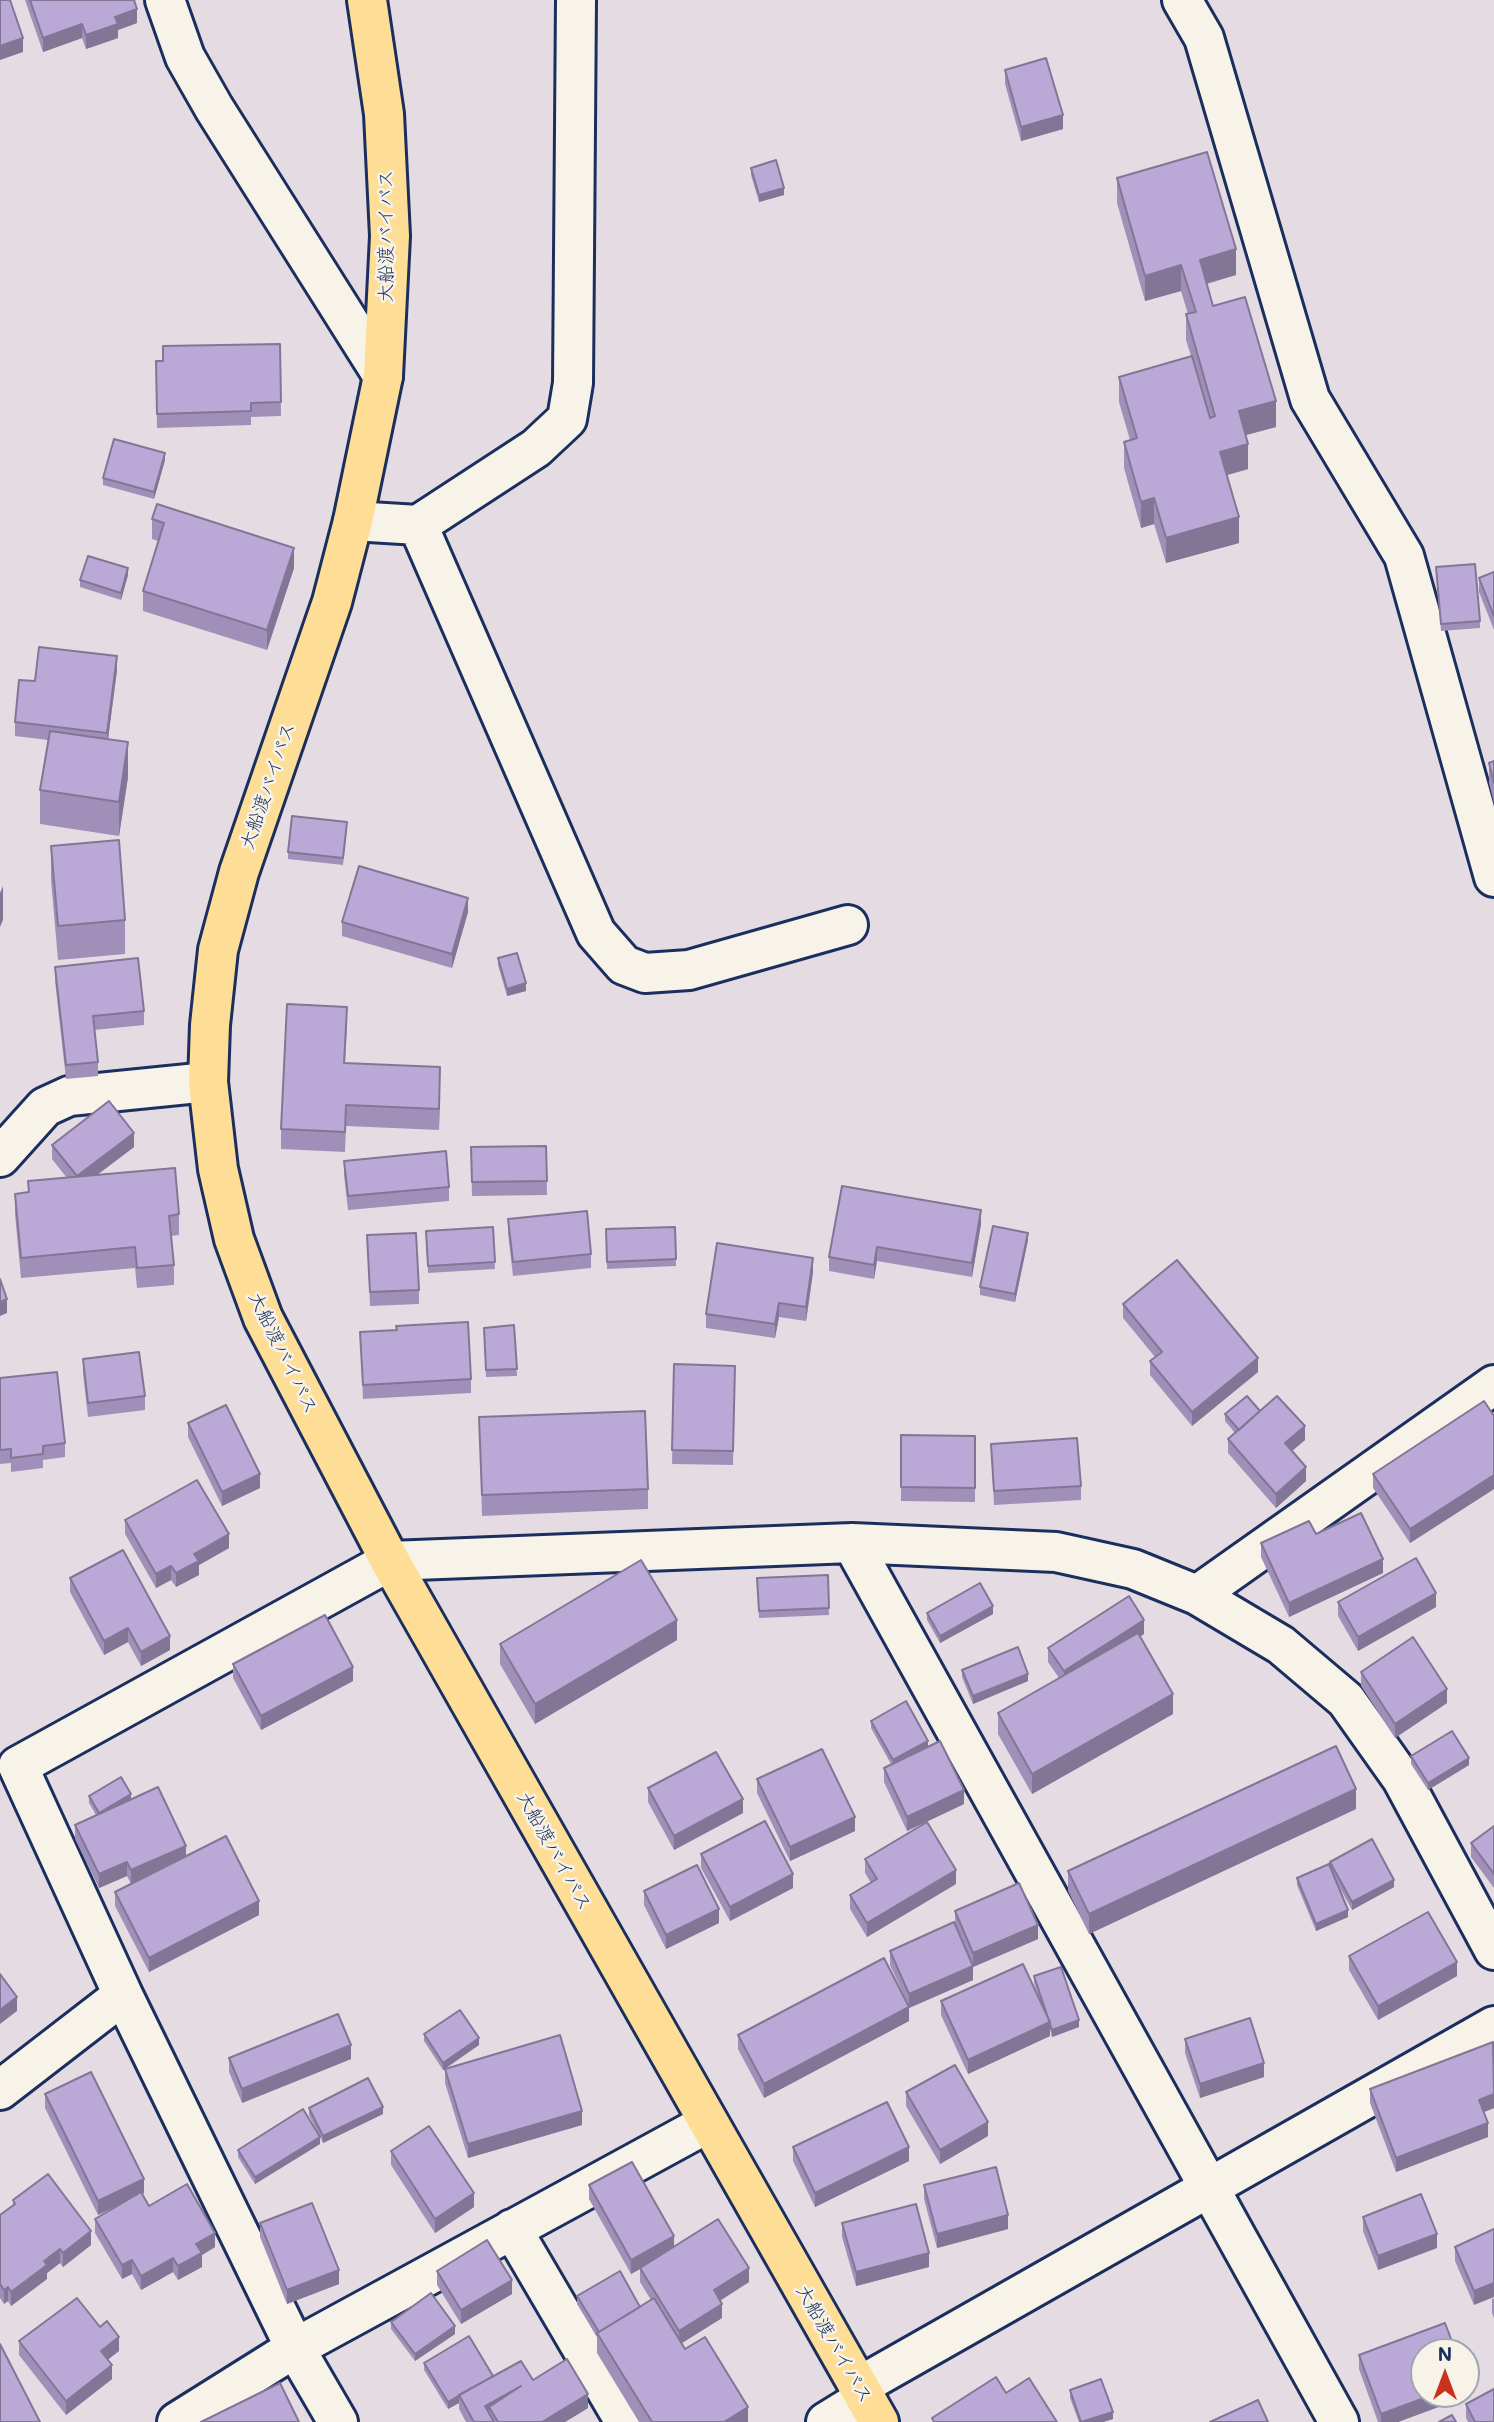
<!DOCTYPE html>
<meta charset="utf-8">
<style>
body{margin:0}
#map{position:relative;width:1494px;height:2422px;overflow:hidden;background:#e5dce3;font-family:Mali,sans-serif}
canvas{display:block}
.north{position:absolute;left:1410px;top:2338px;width:70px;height:70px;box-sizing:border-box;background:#f7f3e8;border:2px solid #9fa5b1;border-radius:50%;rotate:0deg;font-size:19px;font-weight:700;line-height:28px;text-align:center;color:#1b2f5e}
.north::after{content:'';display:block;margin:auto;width:24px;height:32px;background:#c8321e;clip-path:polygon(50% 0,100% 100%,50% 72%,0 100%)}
</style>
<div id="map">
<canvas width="1494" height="2422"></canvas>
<div class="north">N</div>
</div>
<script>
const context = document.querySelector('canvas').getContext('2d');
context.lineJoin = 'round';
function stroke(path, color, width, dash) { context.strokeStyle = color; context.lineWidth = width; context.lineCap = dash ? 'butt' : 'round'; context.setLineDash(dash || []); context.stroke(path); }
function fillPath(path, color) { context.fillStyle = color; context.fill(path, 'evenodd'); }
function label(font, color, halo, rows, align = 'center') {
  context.font = font + ' Mali,"Klee One",sans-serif'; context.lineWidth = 5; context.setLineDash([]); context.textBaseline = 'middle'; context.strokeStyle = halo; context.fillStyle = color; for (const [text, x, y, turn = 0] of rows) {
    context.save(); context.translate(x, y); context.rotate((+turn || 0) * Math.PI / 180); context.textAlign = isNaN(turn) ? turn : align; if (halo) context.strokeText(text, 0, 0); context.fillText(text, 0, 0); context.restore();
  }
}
const minor = new Path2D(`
 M165,0L185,57L214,108L383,376
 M1182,0L1204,38L1310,399L1404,556L1494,877
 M353,521L418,525L536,448L567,419L573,383L576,0
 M418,525L596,933L624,965L645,973L689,970L848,925
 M0,1157L45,1107L69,1096L208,1082
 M852,1543L1339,2422
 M1197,1595L1494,1385
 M0,2090L123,1995
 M512,2229L625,2422
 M858,2387L1494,2026
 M177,2422L295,2348L708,2123
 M338,2422L295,2348L123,1995L18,1766L390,1561L852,1543L1056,1552L1133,1569L1197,1595L1281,1645L1346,1700L1402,1779L1494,1950
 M826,2422L865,2398`);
const highway = new Path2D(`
 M367,0L384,114L390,236L383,376L353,521L332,602L239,872L218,950L210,1025L208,1082L218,1169L234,1239L263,1318L390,1561L879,2422`);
stroke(minor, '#1b2f5e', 44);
stroke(highway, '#1b2f5e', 44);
stroke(minor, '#f7f3e8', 38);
stroke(highway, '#fedd96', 38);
fillPath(new Path2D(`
 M25,0H134L137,23L118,30V38L86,49L82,38L43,52Z
 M1005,70L1063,129L1021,141L1005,84Z
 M751,168L784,195L759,202L751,175Z
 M1117,178L1236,275L1207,284L1213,306L1276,427L1245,435L1248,469L1227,475L1239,543L1166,563L1154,524L1141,528L1124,468V442L1130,440L1119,402V377L1191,356L1186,340V314H1188L1181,291L1145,301L1117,203Z
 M280,344L281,416L251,417V425L157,428L156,361Z
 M165,460L154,499L103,485V478Z
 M152,519L294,568L267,650L143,611V591L158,541L152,539Z
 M1436,567L1480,621V628L1441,631Z
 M1494,572V630L1479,592V578Z
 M128,575L121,600L80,587V580Z
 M117,670L108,739L128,777L119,836L40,824V790L48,740L15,736V722L35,681Z
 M1494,761V803L1489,783V763Z
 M347,829L343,865L288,859V852Z
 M51,846L125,920V954L58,960L51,880Z
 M468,912L452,968L342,936V922Z
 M498,958L526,991L507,996L498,965Z
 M55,967L144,1011V1025L94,1030L98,1062V1076L66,1079L55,981Z
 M347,1027L345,1063L440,1087L439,1130L346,1126L345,1152L281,1149V1129Z
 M52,1145L134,1147L97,1175L179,1214V1235L171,1236L174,1265V1285L137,1288L135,1268L21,1278L15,1214V1194L28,1192V1181L67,1178L52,1159Z
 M546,1146L547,1195L472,1196L471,1147Z
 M344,1161L449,1187V1201L348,1210L344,1175Z
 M508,1219L591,1254V1268L513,1276L508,1233Z
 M981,1224L972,1277L877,1261L874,1279L829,1271V1257Z
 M493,1227L495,1269L428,1273L426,1231Z
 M675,1227L676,1266L607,1269L606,1229Z
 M367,1235L419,1290V1304L370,1306Z
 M1028,1240L1015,1302L980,1295V1287Z
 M813,1272L806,1321L779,1317L775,1338L706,1328V1314Z
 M1123,1304L1258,1372L1192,1426L1150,1375V1361L1155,1357L1123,1318Z
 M514,1325L517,1376L486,1377L484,1335Z
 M396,1326L471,1379V1393L363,1399L360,1332L396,1330Z
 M83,1359L145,1396V1410L88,1417L83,1373Z
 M674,1364L735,1366L733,1465L672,1464Z
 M0,1378L65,1443V1457L43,1460V1468L11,1472V1463L0,1464Z
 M1260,1411L1305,1440L1292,1451L1306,1481L1276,1508L1228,1453V1439L1235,1433L1225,1421V1414Z
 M1494,1416V1489L1410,1543L1373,1488V1474Z
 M479,1417L648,1489V1509L482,1516Z
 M188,1423L260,1488L222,1506L188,1437Z
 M901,1435L975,1436V1502L901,1501Z
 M991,1444L1081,1486V1500L994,1505Z
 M125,1520L229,1548L199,1565V1575L176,1587L171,1580L156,1588L125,1534Z
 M1316,1534L1383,1573L1289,1617L1261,1557V1543Z
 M828,1575L829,1615L759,1618L757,1578Z
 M70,1578L170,1650L141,1666L128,1642L104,1655L70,1592Z
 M1338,1602L1436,1607L1358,1651L1338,1616Z
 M927,1613L993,1614L940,1643L927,1620Z
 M1144,1634L1140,1637L1173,1714L1032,1794L998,1734V1713L1059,1678L1048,1662V1648Z
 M677,1640L535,1724L500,1664V1644Z
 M233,1664L353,1681L261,1730L233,1678Z
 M962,1670L1028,1681L973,1704L962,1677Z
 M1361,1672L1447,1703L1395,1738L1361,1686Z
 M871,1721L928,1746L964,1804L907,1831L884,1782V1768L891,1764L871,1728Z
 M1411,1756L1469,1765L1428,1790L1411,1764Z
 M757,1779L855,1831L790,1861L757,1793Z
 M648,1788L743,1813L674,1850L648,1802Z
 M89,1796L131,1799L186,1857L259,1915L149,1972L115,1906V1892L131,1884L127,1876L99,1888L75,1839V1825L96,1815L89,1803Z
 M1356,1809L1089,1934L1068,1891V1871Z
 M1494,1826V1888L1471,1857V1843Z
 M701,1854L793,1888L730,1921L701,1868Z
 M865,1859L956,1884L867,1937L850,1909V1895L871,1883L865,1873Z
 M1330,1862L1394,1887L1352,1910L1335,1879L1348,1917L1316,1931L1297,1885V1878L1330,1867Z
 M644,1891L719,1923L666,1949L644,1905Z
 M955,1911L1038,1939L973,1967V1980L909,2008V2021L764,2098L738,2049V2035L906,2000L890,1965V1951L955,1925Z
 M1349,1956L1457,1976L1378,2020L1349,1970Z
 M1034,1976L1079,2027L1052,2037L1050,2029V2036L968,2074L941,2015V2001L1041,2003L1034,1983Z
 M424,2034L479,2045L443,2070L424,2041Z
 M1185,2039L1264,2077L1200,2098L1185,2053Z
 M229,2058L351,2059L242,2103L229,2072Z
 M445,2069L582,2125L468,2158L445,2083Z
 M1370,2089L1494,2108L1484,2112L1488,2137L1396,2172L1370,2103Z
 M906,2092L988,2136L940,2164L906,2106Z
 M45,2094L144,2193L142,2194L149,2206L215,2247L202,2255V2267L178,2280L173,2272L141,2290L132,2274L122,2279L95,2233V2219L124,2202L98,2215L45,2108Z
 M309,2108L383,2114L323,2143L309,2115Z
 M320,2144L255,2184L238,2157V2150Z
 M793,2147L909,2161L815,2207L793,2161Z
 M391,2151L474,2207L435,2233L391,2165Z
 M589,2185L674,2247L749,2282L720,2301L722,2318L681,2343L685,2349L748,2422H639L597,2353V2337L577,2304V2296L640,2307L651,2300L640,2282V2269L631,2274L589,2199Z
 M924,2185L1008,2229L937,2248L924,2199Z
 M13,2200L91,2245L63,2267L60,2263L47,2273V2279L11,2306L8,2301L4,2304L0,2298V2215L13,2205Z
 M1363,2217L1437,2248L1378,2270L1363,2231Z
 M260,2223L339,2284L287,2304L260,2237Z
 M842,2223L929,2267L856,2286L842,2237Z
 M1494,2229L1474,2305L1455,2261V2247Z
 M437,2271L512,2294L461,2324L437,2285Z
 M1494,2298V2318L1492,2313V2299Z
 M391,2322L455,2334L415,2361L391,2329Z
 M19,2341L119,2351L107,2360L112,2379L66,2415L19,2355Z
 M1359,2355L1468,2396L1398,2422H1378L1359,2369Z
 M424,2363L493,2376L533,2380L588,2408L565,2422H466L459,2409V2403L448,2409L424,2370Z
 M1070,2390L1113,2419L1103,2422H1079L1070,2398Z
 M1466,2404L1494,2422H1468L1466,2418Z`), '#a090b9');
fillPath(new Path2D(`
 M137,9V23L118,30V38L86,49V35L115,17Z
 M82,24V38L43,52V38Z
 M23,38V52L0,60V46Z
 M1063,115V129L1021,141V127Z
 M784,188V195L759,202V195Z
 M1236,249V275L1200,285V260Z
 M1181,265V291L1145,301V276Z
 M1276,401V427L1239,437V411Z
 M1248,444V469L1220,477V452Z
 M165,453V460L154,499V492Z
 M1154,498V524L1141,528V502Z
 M1239,517V543L1166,563V538Z
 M294,548V568L267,650V630Z
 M128,568V575L121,600V593Z
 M117,656V670L107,747V733Z
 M128,742V777L119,836V802Z
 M3,886V920L0,927V893Z
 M468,898V912L452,968V954Z
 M526,983V991L507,996V989Z
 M440,1067V1087L439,1130V1109Z
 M134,1133V1147L77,1190V1176Z
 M981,1210V1224L972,1277V1263Z
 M1028,1233V1240L1015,1302V1294Z
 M877,1247V1261L874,1279V1265Z
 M813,1258V1272L806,1321V1307Z
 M7,1299V1313L0,1316V1302Z
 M779,1303V1317L775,1338V1324Z
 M1258,1358V1372L1192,1426V1412Z
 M1305,1426V1440L1285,1457V1443Z
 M1306,1467V1481L1276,1508V1494Z
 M260,1474V1488L222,1506V1492Z
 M1494,1475V1489L1410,1543V1529Z
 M229,1534V1548L199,1565V1575L176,1587V1573L194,1554Z
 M1383,1559V1573L1289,1617V1603Z
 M171,1566V1580L156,1588V1574Z
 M1436,1593V1607L1358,1651V1637Z
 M993,1606V1614L940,1643V1636Z
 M677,1620V1640L535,1724V1704Z
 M1144,1620V1634L1064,1685V1671Z
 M128,1628V1642L104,1655V1641Z
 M170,1636V1650L141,1666V1652Z
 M353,1667V1681L261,1730V1716Z
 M1028,1674V1681L973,1704V1696Z
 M1447,1689V1703L1395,1738V1724Z
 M1173,1694V1714L1032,1794V1774Z
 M928,1741V1748L893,1768V1760Z
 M1469,1758V1765L1428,1790V1783Z
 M1356,1789V1809L1089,1934V1914Z
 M964,1790V1804L907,1831V1817Z
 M131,1794V1801L99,1813Z
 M743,1799V1813L674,1850V1836Z
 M855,1817V1831L790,1861V1847Z
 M186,1846V1860L131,1884V1870Z
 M127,1862V1876L99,1888V1874Z
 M956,1870V1884L867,1937V1923Z
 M793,1874V1888L730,1921V1907Z
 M1394,1880V1887L1352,1910V1902Z
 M259,1901V1915L149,1972V1958Z
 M719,1909V1923L666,1949V1935Z
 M1348,1910V1917L1316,1931V1924Z
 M1038,1925V1939L973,1967V1980L909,2008V2021L764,2098V2084L909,2007V1994L973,1966V1953Z
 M1457,1962V1976L1378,2020V2006Z
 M17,1997V2011L0,2024V2010Z
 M1079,2020V2027L1052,2037V2030Z
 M1050,2022V2036L968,2074V2060Z
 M479,2038V2045L443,2070V2063Z
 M351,2045V2059L242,2103V2089Z
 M1264,2063V2077L1200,2098V2084Z
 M1494,2094V2108L1479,2114V2100Z
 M383,2107V2114L323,2143V2136Z
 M582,2111V2125L468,2158V2144Z
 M988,2122V2136L940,2164V2150Z
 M1488,2123V2137L1396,2172V2158Z
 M320,2137V2144L255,2184V2177Z
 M909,2147V2161L815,2207V2193Z
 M144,2179V2193L98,2215V2201Z
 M474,2193V2207L435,2233V2219Z
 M1008,2215V2229L937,2248V2234Z
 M91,2231V2245L63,2267V2253Z
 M215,2233V2247L202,2255V2267L178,2280V2266L196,2244Z
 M1437,2234V2248L1378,2270V2256Z
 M674,2236V2250L631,2274V2260Z
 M60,2249V2263L47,2273V2279L11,2306V2292L44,2261Z
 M929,2253V2267L856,2286V2272Z
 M173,2258V2272L141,2290V2276Z
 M132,2260V2274L122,2279V2265Z
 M749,2268V2282L714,2304V2290Z
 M339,2270V2284L287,2304V2290Z
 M512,2280V2294L461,2324V2310Z
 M1494,2283V2297L1474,2305V2291Z
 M8,2287V2301L4,2304V2290Z
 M722,2304V2318L679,2345V2331Z
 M455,2326V2334L415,2361V2354Z
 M119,2337V2351L101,2365V2351Z
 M112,2365V2379L66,2415V2401Z
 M1468,2382V2396L1398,2422H1381V2414L1435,2394H1466V2383Z
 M521,2386L489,2407V2418L485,2406Z
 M588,2394V2408L565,2422H542Z
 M459,2396V2403L448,2409V2402Z
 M748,2407V2422H724Z
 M1113,2412V2419L1103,2422H1081Z`), '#827696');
const building = new Path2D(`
 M0,0H10L23,38L0,46Z
 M30,0H134L137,9L115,17L118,24L86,35L82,24L43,38Z
 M1046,58L1063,115L1021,127L1005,70Z
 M1207,152L1236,249L1200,260L1213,306L1245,297L1276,401L1239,411L1248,444L1220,452L1239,517L1166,538L1154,498L1141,502L1124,442L1137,438L1119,377L1192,356L1210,418L1215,416L1186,314L1196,312L1181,265L1145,276L1117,178Z
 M776,160L784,188L759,195L751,168Z
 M280,344L281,402L251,403V411L157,414L156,361H163V346Z
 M114,439L165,453L154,492L103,478Z
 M157,504L294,548L267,630L143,591L164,523L152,519Z
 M88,556L128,568L121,593L80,580Z
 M1475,564L1480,621L1441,624L1436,567Z
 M1494,572V616L1479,578Z
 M39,647L117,656L107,733L15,722L19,680L35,681Z
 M50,731L128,742L119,802L40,790Z
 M1494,761V783L1489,763Z
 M292,816L347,822L343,858L288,852Z
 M119,840L125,920L58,926L51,846Z
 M359,866L468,898L452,954L342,922Z
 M517,953L526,983L507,989L498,958Z
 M138,958L144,1011L93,1016L98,1062L66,1065L55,967Z
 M287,1004L347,1007L344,1063L440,1067L439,1109L346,1105L345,1132L281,1129Z
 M109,1101L134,1133L77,1176L52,1145Z
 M546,1146L547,1181L472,1182L471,1147Z
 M446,1151L449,1187L348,1196L344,1161Z
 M175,1168L179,1214L169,1216L174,1265L137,1268L135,1247L21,1258L15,1194L29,1192L28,1181Z
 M842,1186L981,1210L972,1263L877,1247L874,1265L829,1257Z
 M587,1211L591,1254L513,1262L508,1219Z
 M993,1226L1028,1233L1015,1294L980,1287Z
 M493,1227L495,1262L428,1266L426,1231Z
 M675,1227L676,1259L607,1262L606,1229Z
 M416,1233L419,1290L370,1292L367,1235Z
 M717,1243L813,1258L806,1307L779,1303L775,1324L706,1314Z
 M1177,1260L1258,1358L1192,1412L1150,1361L1162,1352L1123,1304Z
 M0,1279L7,1299L0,1302Z
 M468,1322L471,1379L363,1385L360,1332L397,1330L396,1326Z
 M514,1325L517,1369L486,1370L484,1328Z
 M139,1352L145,1396L88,1403L83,1359Z
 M674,1364L735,1366L733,1451L672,1450Z
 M57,1372L65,1443L43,1446V1454L11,1458V1449L0,1450V1378Z
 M1247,1396L1260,1411L1239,1430L1225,1414Z
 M1277,1396L1305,1426L1285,1443L1306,1467L1276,1494L1228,1439Z
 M1484,1401L1494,1416V1475L1410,1529L1373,1474Z
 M226,1405L260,1474L222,1492L188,1423Z
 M645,1411L648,1489L482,1495L479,1417Z
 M901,1435L975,1436V1488L901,1487Z
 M1077,1438L1081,1486L994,1491L991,1444Z
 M197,1480L229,1534L194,1554L199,1561L176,1573L171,1566L156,1574L125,1520Z
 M1361,1513L1383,1559L1289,1603L1261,1543L1309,1521L1316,1534Z
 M123,1550L170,1636L141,1652L128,1628L104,1641L70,1578Z
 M1416,1558L1436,1593L1358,1637L1338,1602Z
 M641,1560L677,1620L535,1704L500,1644Z
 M828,1575L829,1608L759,1611L757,1578Z
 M980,1583L993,1606L940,1636L927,1613Z
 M1129,1596L1144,1620L1064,1671L1048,1648Z
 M325,1615L353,1667L261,1716L233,1664Z
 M1138,1633L1173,1694L1032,1774L998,1713Z
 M1413,1637L1447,1689L1395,1724L1361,1672Z
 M1018,1647L1028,1674L973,1696L962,1670Z
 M906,1701L928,1741L893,1760L871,1721Z
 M1452,1731L1469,1758L1428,1783L1411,1756Z
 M940,1741L964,1790L907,1817L884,1768Z
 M1336,1746L1356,1789L1089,1914L1068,1871Z
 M822,1749L855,1817L790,1847L757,1779Z
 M716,1752L743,1799L674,1836L648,1788Z
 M121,1777L131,1794L99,1813L89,1796Z
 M158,1787L186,1846L131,1870L127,1862L99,1874L75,1825Z
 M765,1821L793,1874L730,1907L701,1854Z
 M927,1822L956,1870L867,1923L850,1895L877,1879L865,1859Z
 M1494,1826V1874L1471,1843Z
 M226,1836L259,1901L149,1958L115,1892Z
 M1372,1839L1394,1880L1352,1902L1330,1862Z
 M1329,1864L1348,1910L1316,1924L1297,1878Z
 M697,1865L719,1909L666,1935L644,1891Z
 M1019,1883L1038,1925L973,1953L955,1911Z
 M1428,1912L1457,1962L1378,2006L1349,1956Z
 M954,1922L973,1966L909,1994L890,1951Z
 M884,1958L909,2007L764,2084L738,2035Z
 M1023,1964L1050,2022L968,2060L941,2001Z
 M1061,1967L1079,2020L1052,2030L1034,1976Z
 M0,1974L17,1997L0,2010Z
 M460,2010L479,2038L443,2063L424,2034Z
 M338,2014L351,2045L242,2089L229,2058Z
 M1250,2018L1264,2063L1200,2084L1185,2039Z
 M560,2035L582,2111L468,2144L445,2069Z
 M1493,2042L1494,2094L1479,2100L1488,2123L1396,2158L1370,2089Z
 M955,2065L988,2122L940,2150L906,2092Z
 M91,2072L144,2179L98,2201L45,2094Z
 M368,2078L383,2107L323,2136L309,2108Z
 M887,2102L909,2147L815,2193L793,2147Z
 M303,2109L320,2137L255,2177L238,2150Z
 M429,2126L474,2193L435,2219L391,2151Z
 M632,2162L674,2236L631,2260L589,2185Z
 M996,2167L1008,2215L937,2234L924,2185Z
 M48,2174L91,2231L63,2253L60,2249L44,2261L47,2265L11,2292L8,2287L4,2290L0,2284V2215L15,2204L13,2200Z
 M187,2184L215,2233L196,2244L202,2253L178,2266L173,2258L141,2276L132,2260L122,2265L95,2219L141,2192L149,2206Z
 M1421,2194L1437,2234L1378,2256L1363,2217Z
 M312,2203L339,2270L287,2290L260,2223Z
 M916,2204L929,2253L856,2272L842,2223Z
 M718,2219L749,2268L714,2290L722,2304L679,2331L640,2268Z
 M1494,2229V2283L1474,2291L1455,2247Z
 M487,2240L512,2280L461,2310L437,2271Z
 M620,2271L640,2307L599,2332L577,2296Z
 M431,2293L455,2326L415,2354L391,2322Z
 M77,2298L100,2327L107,2321L119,2337L101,2351L112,2365L66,2401L19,2341Z
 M654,2298L685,2349L705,2337L748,2407L724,2422H652L597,2333Z
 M1445,2323L1456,2352H1424V2394H1435L1381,2414L1359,2355Z
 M469,2336L493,2376L448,2402L424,2363Z
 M0,2344L40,2422H0Z
 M567,2359L588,2394L542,2422H498L489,2407L521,2386L485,2406L494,2422H474L459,2395L521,2361L533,2380Z
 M996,2377L1006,2393L1029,2378L1057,2422H934L932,2418Z
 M1101,2379L1113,2412L1081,2422L1070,2390Z
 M280,2383L299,2422H201Z
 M1494,2389V2422H1475L1466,2404Z
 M1258,2400L1268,2422H1210Z
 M1452,2415L1456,2422H1439Z`);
fillPath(building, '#baa8d7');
stroke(building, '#827696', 2);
label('19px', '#1b2f5e', '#f7f3e8', [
 ["大船渡バイパス",386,236,-90],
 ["大船渡バイパス",268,786,-71],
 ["大船渡バイパス",283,1353,64],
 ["大船渡バイパス",554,1851,61],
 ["大船渡バイパス",834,2344,60]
]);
</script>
